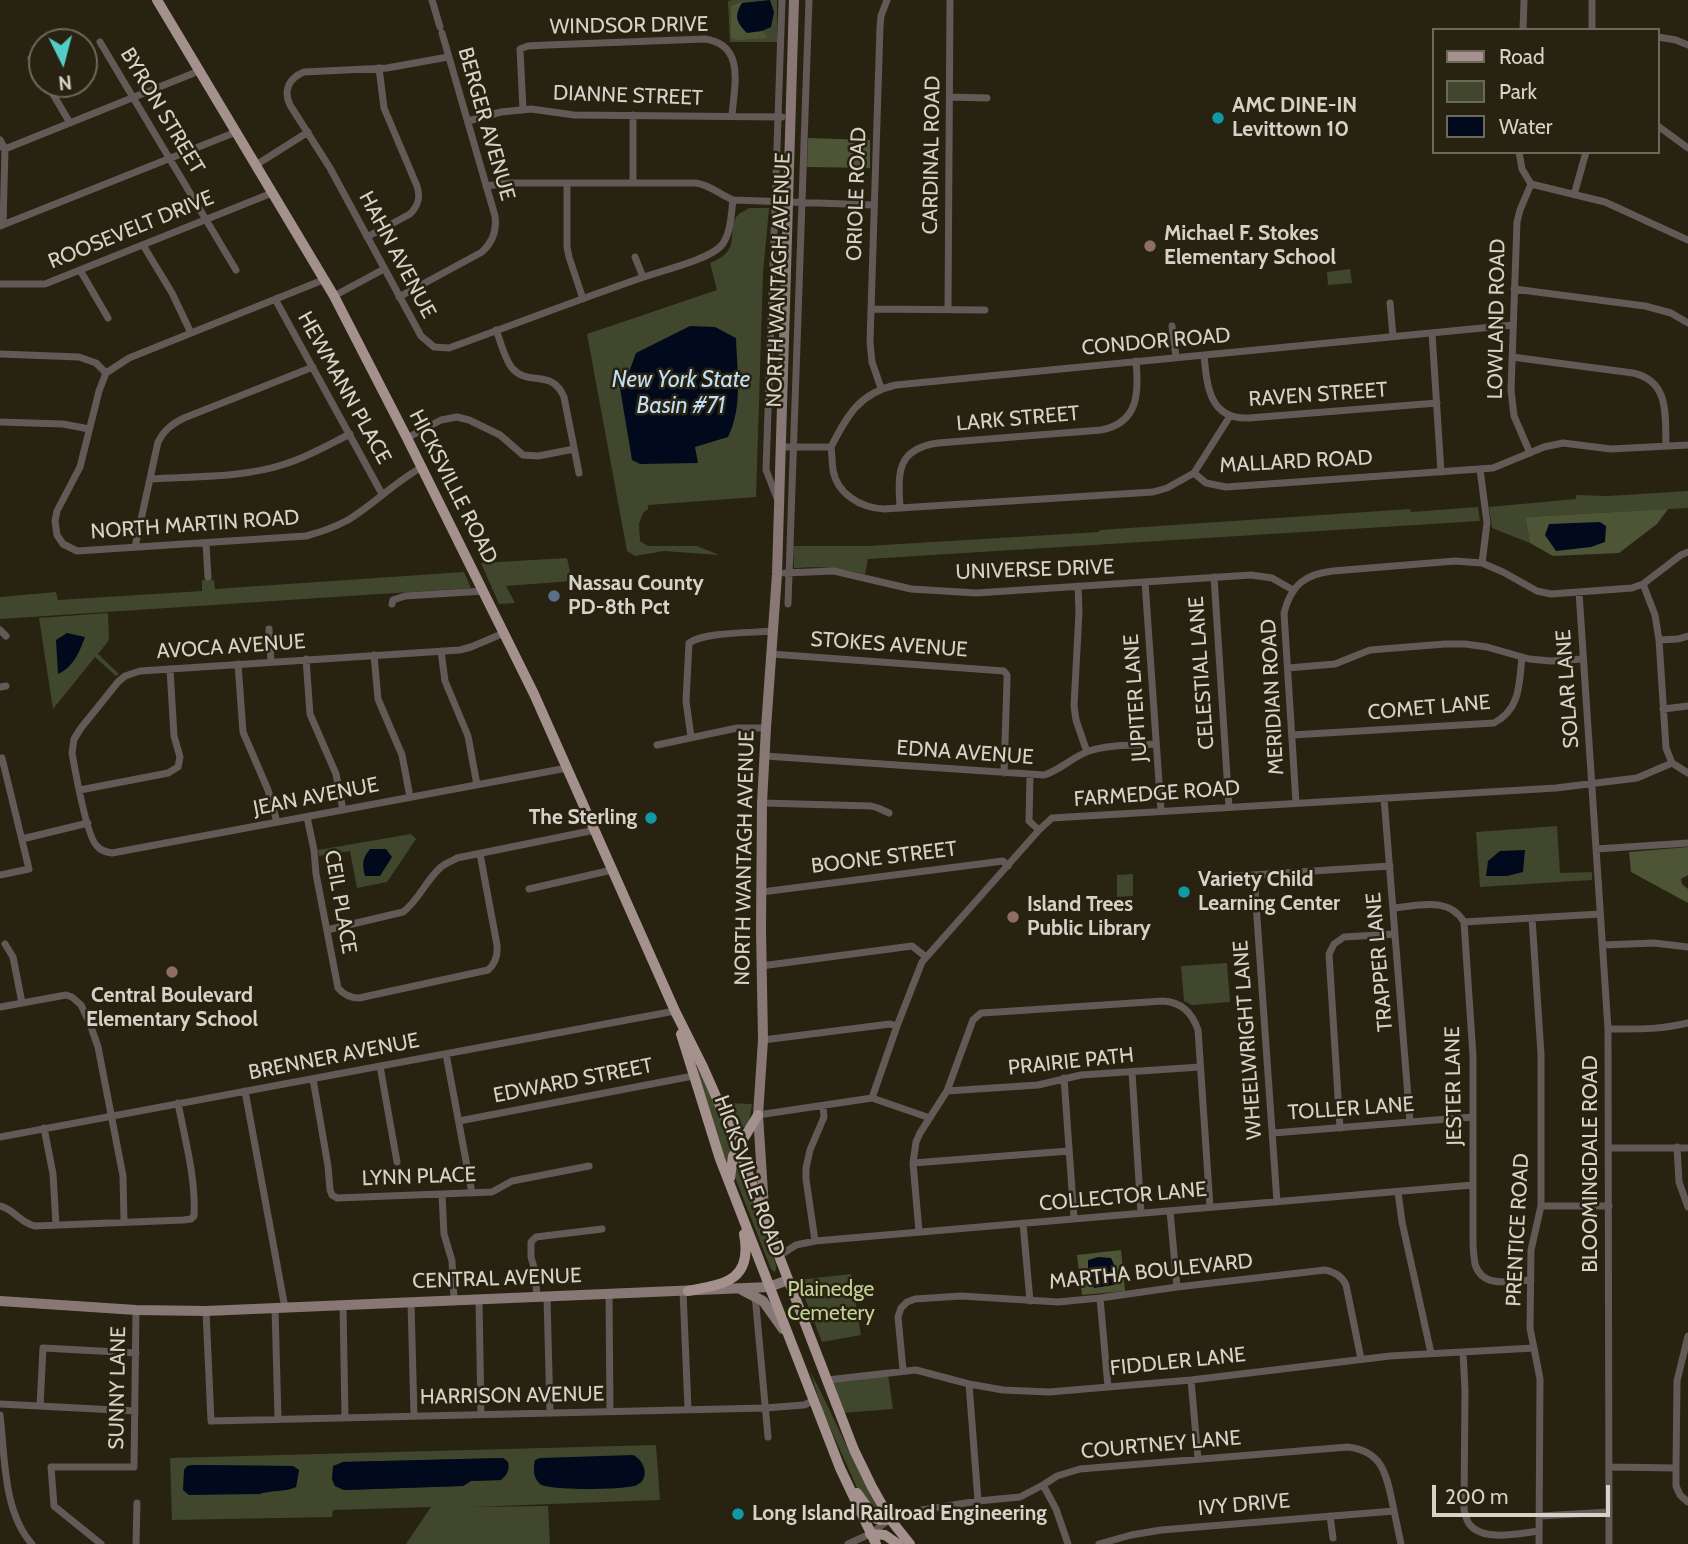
<!DOCTYPE html>
<style>
body{margin:0}
#map{position:relative;width:1688px;height:1544px;overflow:hidden;background:#282211;font-family:Cabin,sans-serif}
canvas{display:block}
.legend{position:absolute;left:1432px;top:28px;width:228px;height:126px;box-sizing:border-box;background:#282211;border:2px solid #6e685a;margin:0;padding:9px 12px;list-style:none;font-size:21px;color:#d6d2c8}
.legend li{display:flex;align-items:center;gap:14px;height:35px}
.legend b{width:35px;border:2px solid #6e685a}
.north{position:absolute;left:28px;top:28px;width:70px;height:70px;box-sizing:border-box;background:#282211;border:2px solid #6e685a;border-radius:50%;rotate:174deg;font-size:19px;font-weight:700;line-height:28px;text-align:center;color:#d6d2c8}
.north::after{content:'';display:block;margin:auto;width:24px;height:32px;background:#54cdc7;clip-path:polygon(50% 0,100% 100%,50% 72%,0 100%)}
.scale{position:absolute;left:1432px;top:1485px;width:178px;height:32px;box-sizing:border-box;border:4px solid #d6d2c8;border-top:0;padding-left:9px;font-size:21px;line-height:24px;white-space:nowrap;color:#d6d2c8;-webkit-text-stroke:5px #282211;paint-order:stroke}
</style>
<div id="map">
<canvas width="1688" height="1544"></canvas>
<ul class="legend">
<li><b style="height:9px;background:#a4908c"></b>Road</li>
<li><b style="height:19px;background:#41472c"></b>Park</li>
<li><b style="height:19px;background:#000a1c"></b>Water</li>
</ul>
<div class="north">N</div>
<div class="scale">200 m</div>
</div>
<script>
const context = document.querySelector('canvas').getContext('2d');
context.lineJoin = 'round';
function fillPath(path, color) { context.fillStyle = color; context.fill(path, 'evenodd'); }
function stroke(path, color, width, dash) { context.strokeStyle = color; context.lineWidth = width; context.lineCap = dash ? 'butt' : 'round'; context.setLineDash(dash || []); context.stroke(path); }
function label(font, color, halo, rows, align = 'center') {
  context.font = font + ' Cabin,sans-serif'; context.lineWidth = 5; context.setLineDash([]); context.textBaseline = 'middle'; context.strokeStyle = halo; context.fillStyle = color; for (const [text, x, y, turn = 0] of rows) {
    context.save(); context.translate(x, y); context.rotate((+turn || 0) * Math.PI / 180); context.textAlign = isNaN(turn) ? turn : align; if (halo) context.strokeText(text, 0, 0); context.fillText(text, 0, 0); context.restore();
  }
}
fillPath(new Path2D(`
 M733,0H777V42H730L728,1Z
 M749,208H769L763,274L756,497L648,505V509L643,513L639,524L640,541L648,546H697L719,555L664,551L635,556L627,551L587,334L717,290L710,263C746,249 723,229 739,214C740,213 748,209 749,208Z
 M1350,269L1352,283L1328,285L1327,272Z
 M1688,491V508L1525,517L1530,543L1492,528L1489,507L1576,499V495L1608,496Z
 M1478,507L1480,521L868,559L865,574C838,568 822,566 794,568L793,546H867L1099,532L1100,530L1410,509L1411,512Z
 M567,558L572,581L506,586L515,603L499,604L481,563Z
 M464,572L471,588L0,619V597L56,592L58,600L202,591V580H214L215,589Z
 M108,613L109,640L98,654L119,674L116,676L95,657L53,709L39,618Z
 M1557,826L1560,873L1592,872V880L1480,887L1476,832Z
 M411,834L416,839L387,882L357,888L350,851L319,856L318,850Z
 M1133,874V896L1117,897V875Z
 M1227,963L1230,1002L1192,1005L1184,1001L1181,966Z
 M696,1061L734,1146L726,1162L700,1085Z
 M724,1103L752,1104L749,1123L745,1127C731,1128 729,1113 724,1103Z
 M738,1159L776,1265V1270L774,1272L771,1269L735,1177L736,1164Z
 M851,1274L861,1335L822,1342L798,1280Z
 M810,1371C834,1416 853,1463 877,1507L876,1511L858,1490L823,1412Z
 M888,1374L893,1409L842,1413L829,1382Z
 M656,1445L660,1500L471,1507L548,1506L550,1544H406L431,1507L333,1510L332,1517L172,1520L170,1458ZM503,1458L508,1462L501,1480L471,1481L463,1486L344,1490L335,1486L332,1479L343,1462ZM193,1465L293,1466L299,1471L296,1487C285,1492 271,1490 259,1494L187,1466Z`), '#41472c');
fillPath(new Path2D(`
 M747,0L742,3L747,32L762,31L767,36L766,38L739,40L731,38V6Z
 M808,138L870,140V168L807,167Z
 M1668,509L1657,524L1619,553L1553,556L1530,543L1525,517Z
 M1688,847V875L1681,879L1682,884L1688,889V903L1631,872L1629,852Z
 M1121,1250L1125,1291L1082,1295L1077,1255Z`), '#4e5436');
fillPath(new Path2D(`
 M770,0L774,12L771,27L762,31L747,33C736,22 734,16 742,3Z
 M690,326L715,327L736,338C737,370 743,407 728,437L695,447L698,463L640,464L632,460L619,382L629,372L636,353Z
 M1600,522L1606,526L1605,542L1591,547L1556,551L1545,535L1549,524Z
 M67,633L85,637C80,651 73,668 58,674L56,640Z
 M370,849H386L392,857L380,876H365C362,864 362,859 370,849Z
 M1525,850L1523,872L1507,876H1486L1488,861L1500,851Z
 M1099,1257L1111,1258L1117,1271L1114,1285L1094,1288L1088,1276V1260Z
 M633,1455C644,1460 651,1478 637,1485C627,1490 548,1491 540,1484C533,1478 533,1468 535,1460L540,1458Z
 M503,1458L508,1462C510,1470 507,1475 501,1480L471,1481L463,1486L344,1490L335,1486L332,1479L333,1466L343,1462Z
 M193,1465L293,1466L299,1470L296,1487C285,1492 271,1490 259,1494L189,1495L183,1490L184,1470L187,1466Z`), '#000a1c');
stroke(new Path2D(`
 M432,0L440,27
 M1523,30L1524,0
 M1592,30V0
 M1658,37L1676,40L1688,45
 M100,42L236,270
 M448,57L387,68L304,72C289,78 283,90 290,105L330,168L421,336L434,347L449,348C513,325 577,300 641,278C660,271 708,260 721,246C731,234 731,215 733,200
 M31,58L42,76
 M47,84L70,123
 M950,97L987,98
 M523,110L520,49L528,46L547,45L705,39C746,45 734,86 732,116
 M468,121L501,112L531,109L574,115L782,117
 M1658,126L1688,148
 M0,140L5,149L3,225
 M0,146L5,149L199,71
 M1519,152L1522,169L1531,184L1605,202L1688,240
 M256,165L308,132
 M567,183V247L569,257L583,299
 M633,183V115
 M486,186L510,183H696C710,185 721,195 733,200L874,205
 M1574,195L1586,152
 M0,226L236,132
 M367,237L410,214C418,206 421,198 417,186L384,108L379,68
 M143,245L172,293L191,333
 M635,257L643,277
 M80,270L108,318
 M323,280L129,358L106,373L99,391L80,467L57,511L55,521L57,535L63,544L77,551L306,536C321,532 335,527 348,520C374,504 395,482 422,467
 M0,284H45L272,193
 M1514,289L1645,306L1671,313L1688,323
 M334,296L384,269
 M399,297L482,252C493,242 497,231 495,216L442,33
 M275,299L382,494
 M1390,303L1393,336
 M872,309L985,310
 M948,309L950,0
 M1172,326L1176,357
 M496,330C501,342 504,358 512,368C528,387 552,368 564,397L579,473
 M1432,333L1441,472
 M0,354L79,357L96,363L106,373
 M1204,355C1207,386 1209,420 1249,418L1437,403
 M1512,357L1633,373C1670,381 1665,416 1666,446
 M881,388L872,362L870,342L880,27L881,16L887,0
 M0,422L63,424L89,429
 M407,438L441,420L457,417L469,420L500,435L523,455L538,456L574,449
 M780,447H831
 M831,447C832,455 832,463 833,470C837,494 861,508 884,509L1153,492L1167,488L1194,473L1206,483L1226,487L1493,468L1544,447L1563,443L1611,449L1688,445
 M831,447C847,416 859,393 896,385L1513,325
 M1530,453L1514,416L1511,390L1517,222L1520,210L1531,184
 M1480,469L1487,523L1482,563
 M1194,473L1230,416
 M150,479C194,476 243,478 285,464C308,457 328,445 350,434
 M777,498L766,470L782,0
 M900,508C898,473 896,449 938,443L1101,430C1139,423 1139,392 1136,361
 M206,544L208,577
 M135,547L158,442C164,430 172,424 184,418L313,367
 M785,573L834,571L911,589L976,593L1251,575L1272,578L1293,590
 M1214,577L1229,807
 M1145,582L1161,811
 M1643,584L1655,615L1659,640L1666,748L1672,763L1688,773
 M1078,586L1079,612L1074,706L1076,720L1087,752
 M1579,592L1608,1029L1609,1544
 M392,604L393,600L405,596L484,591
 M788,604L809,0
 M269,629L271,661
 M0,630L6,636
 M504,633L471,647L460,650L140,671L125,676L118,682L81,728L74,739L72,753C75,770 87,837 97,846C101,851 106,852 112,853L567,768
 M1659,640L1678,639L1688,636
 M441,651L445,681L468,736L477,785
 M771,654L1004,671L1007,675V681L1004,773
 M374,655L378,699L402,755L410,797
 M306,659L310,714L336,774L343,810
 M238,664L243,732L268,790L277,822
 M1288,668L1335,664L1370,650L1445,644H1465L1487,647L1529,659L1551,661L1583,659
 M0,687L6,686
 M1663,709L1688,706
 M1292,735L1494,723C1521,709 1519,683 1522,657
 M691,737L686,701L689,643C704,632 752,633 773,631
 M657,745L737,728H766
 M765,756L1044,775C1061,770 1072,757 1089,751C1109,744 1135,746 1156,744
 M0,759L2,758L29,869L0,875
 M1030,775L1029,821L1039,830
 M80,790L168,773L178,767L180,757L174,736L170,669
 M1384,798L1410,1122
 M762,803L871,806L878,808L889,813
 M1296,803L1284,613C1291,585 1305,574 1333,571L1455,561L1482,563L1503,572L1537,591L1551,594L1632,588L1643,584L1681,555L1688,552
 M307,817L314,850L316,874L338,988C344,995 350,998 359,998L488,970C496,963 498,955 497,945L480,854
 M22,839L88,823
 M1596,849L1688,843
 M1254,875L1277,1202
 M1222,877L1390,866
 M529,889L612,870
 M762,892L1003,861L1008,866
 M1393,908C1418,906 1449,896 1464,922L1473,1056V1241C1473,1249 1474,1257 1475,1264C1482,1289 1512,1281 1531,1280
 M1532,918L1541,1054V1206L1531,1250L1530,1328L1540,1379L1539,1544
 M1464,922L1600,914
 M327,930L403,912C419,900 426,880 441,867C446,863 452,861 457,858L595,830
 M5,944L13,957L22,1003
 M1603,945L1654,943L1688,947
 M761,966L912,946L926,957
 M0,1007L66,995L72,997L81,1005L90,1024L98,1047L123,1176L124,1222
 M1608,1029C1636,1029 1661,1030 1688,1023
 M763,1040L890,1024L897,1026
 M446,1054L472,1193
 M380,1066L397,1162
 M1132,1072L1141,1213
 M1064,1078L1074,1218
 M313,1079L328,1166L330,1190L332,1195L337,1198L492,1192L512,1181L589,1166
 M245,1091L285,1308
 M947,1091L1038,1085L1081,1075L1200,1067
 M872,1098L930,1118
 M758,1115L872,1098L897,1026L922,962L1039,830L1052,818L1556,788L1637,778L1672,763
 M459,1121L693,1076
 M44,1128L53,1174L56,1225
 M1340,1128L1329,954L1334,944L1344,937L1395,934
 M1273,1133L1473,1117
 M0,1137L675,1011
 M1677,1147L1679,1182L1688,1207
 M1609,1148H1688
 M913,1163L1069,1151
 M1398,1192L1402,1222L1431,1353
 M442,1195L444,1234L452,1261L454,1300
 M0,1206C14,1209 20,1223 35,1226L183,1220L191,1219L194,1216C196,1178 185,1140 178,1103
 M1541,1206H1609
 M1170,1211L1177,1287
 M1023,1223L1030,1301
 M919,1231L913,1163L916,1142L920,1133L947,1091L973,1020L981,1013L998,1012L1163,1001C1181,1002 1192,1012 1198,1030L1210,1207
 M815,1241L806,1179V1168L810,1150L824,1117L823,1106
 M779,1256L796,1245L815,1241L1473,1185
 M683,1291L688,1409
 M609,1294L610,1411
 M755,1295L768,1437
 M537,1297L535,1271L531,1257V1242L536,1237L544,1236L602,1229
 M547,1297L550,1412
 M1100,1298L1108,1387
 M479,1300L481,1414
 M411,1302L414,1416
 M343,1305L345,1418
 M275,1308L278,1419
 M206,1311L211,1421L765,1408L804,1405L813,1401
 M1688,1336L1677,1381L1676,1466V1486L1680,1495L1688,1502
 M1463,1352L1465,1390L1464,1510C1466,1515 1466,1521 1470,1525C1484,1542 1520,1533 1539,1531
 M903,1370L898,1317L901,1308L907,1302L915,1299L961,1296L1058,1302L1100,1298L1177,1287L1325,1270C1335,1272 1342,1276 1346,1285L1361,1359
 M827,1380L916,1370L969,1384L1003,1390L1049,1392L1191,1380L1390,1356L1534,1348
 M1191,1380L1198,1459
 M969,1384L978,1501
 M0,1404L135,1411
 M40,1406L43,1348L136,1353
 M0,1415C5,1456 3,1512 32,1544
 M1609,1467L1676,1468
 M1043,1485L1056,1509L1068,1544
 M1330,1516L1333,1538
 M1540,1516L1609,1512
 M101,1544L54,1506L51,1467H134L136,1310
 M136,1544L137,1503
 M848,1544L870,1534L897,1514L978,1501L1020,1497L1043,1485L1057,1476L1080,1469L1348,1447C1381,1451 1386,1472 1392,1501C1395,1515 1398,1530 1401,1544
 M1099,1544L1131,1535L1161,1530L1394,1511`), '#635957', 7);
stroke(new Path2D(`
 M764,1208L758,1115L763,1040L761,930L762,803L766,728L777,574L794,0
 M742,1290L763,1301L783,1329
 M0,1301L136,1310L206,1311L769,1287L788,1280`), '#887875', 10);
stroke(new Path2D(`
 M157,0L334,296L407,438L534,694L675,1011L703,1067L738,1146L779,1256L854,1450L872,1487L890,1519L910,1544
 M681,1034L720,1159L840,1468L876,1544
 M730,1178L733,1156L758,1115
 M688,1291C724,1284 753,1281 744,1234
 M857,1493L875,1518L880,1520L890,1519
 M870,1534L885,1535L898,1544`), '#a4908c', 10);
for (const [x, y, r, color] of [
 [1218,118,7,"#0f9aa8"],
 [1150,246,7,"#8d6e63"],
 [554,596,7,"#5c6f8a"],
 [651,818,7,"#0f9aa8"],
 [1184,892,7,"#0f9aa8"],
 [1013,917,7,"#8d6e63"],
 [172,972,7,"#8d6e63"],
 [738,1514,7,"#0f9aa8"]
]) { const dot = new Path2D(); dot.arc(x, y, r, 0, 2 * Math.PI); context.fillStyle = color; context.fill(dot); stroke(dot, '#282211', 2.5); }
label('21px', '#d6d2c8', '#282211', [
 ["WINDSOR DRIVE",629,26,-1],
 ["DIANNE STREET",628,96,2],
 ["BYRON STREET",162,111,59],
 ["BERGER AVENUE",486,124,74],
 ["CARDINAL ROAD",932,155,-89],
 ["ORIOLE ROAD",857,194,-88],
 ["ROOSEVELT DRIVE",131,230,-22],
 ["HAHN AVENUE",397,255,62],
 ["NORTH WANTAGH AVENUE",779,280,-88],
 ["LOWLAND ROAD",1497,319,-89],
 ["CONDOR ROAD",1156,342,-5],
 ["HEWMANN PLACE",344,388,61],
 ["RAVEN STREET",1318,395,-4],
 ["LARK STREET",1018,419,-5],
 ["MALLARD ROAD",1296,462,-3],
 ["HICKSVILLE ROAD",453,487,63],
 ["NORTH MARTIN ROAD",195,525,-4],
 ["UNIVERSE DRIVE",1035,570,-2],
 ["STOKES AVENUE",889,645,4],
 ["AVOCA AVENUE",231,647,-4],
 ["CELESTIAL LANE",1202,673,-94],
 ["SOLAR LANE",1568,689,-94],
 ["MERIDIAN ROAD",1273,697,-93],
 ["JUPITER LANE",1136,698,-94],
 ["COMET LANE",1429,708,-5],
 ["EDNA AVENUE",965,753,4],
 ["FARMEDGE ROAD",1157,794,-4],
 ["JEAN AVENUE",316,797,-11],
 ["NORTH WANTAGH AVENUE",745,858,-89],
 ["BOONE STREET",884,858,-7],
 ["CEIL PLACE",340,902,80],
 ["TRAPPER LANE",1380,962,-95],
 ["WHEELWRIGHT LANE",1248,1040,-94],
 ["BRENNER AVENUE",334,1057,-11],
 ["PRAIRIE PATH",1071,1062,-6],
 ["EDWARD STREET",573,1081,-11],
 ["JESTER LANE",1454,1086,-91],
 ["TOLLER LANE",1351,1109,-4],
 ["BLOOMINGDALE ROAD",1591,1164,-90],
 ["HICKSVILLE ROAD",749,1176,70],
 ["LYNN PLACE",419,1177,-2],
 ["COLLECTOR LANE",1123,1197,-5],
 ["PRENTICE ROAD",1518,1230,-87],
 ["MARTHA BOULEVARD",1151,1272,-6],
 ["CENTRAL AVENUE",497,1279,-2],
 ["FIDDLER LANE",1178,1362,-6],
 ["SUNNY LANE",118,1388,-89],
 ["HARRISON AVENUE",512,1396,-1],
 ["COURTNEY LANE",1161,1445,-5],
 ["IVY DRIVE",1244,1505,-5]
]);
label('bold 21px', '#d6d2c8', '#282211', [
 ["AMC DINE-IN",1232,106],
 ["Levittown 10",1232,130],
 ["Michael F. Stokes",1164,234],
 ["Elementary School",1164,258],
 ["Nassau County",568,584],
 ["PD-8th Pct",568,608],
 ["The Sterling",637,818,"right"],
 ["Variety Child",1198,880],
 ["Learning Center",1198,904],
 ["Island Trees",1027,905],
 ["Public Library",1027,929],
 ["Central Boulevard",172,996,"center"],
 ["Elementary School",172,1020,"center"],
 ["Long Island Railroad Engineering",752,1514]
], 'left');
label('21px', '#c4d197', '#282211', [
 ["Plainedge",831,1290],
 ["Cemetery",831,1314]
]);
label('italic 23px', '#c0def7', '#282211', [
 ["New York State",681,380],
 ["Basin #71",681,406]
]);
</script>
